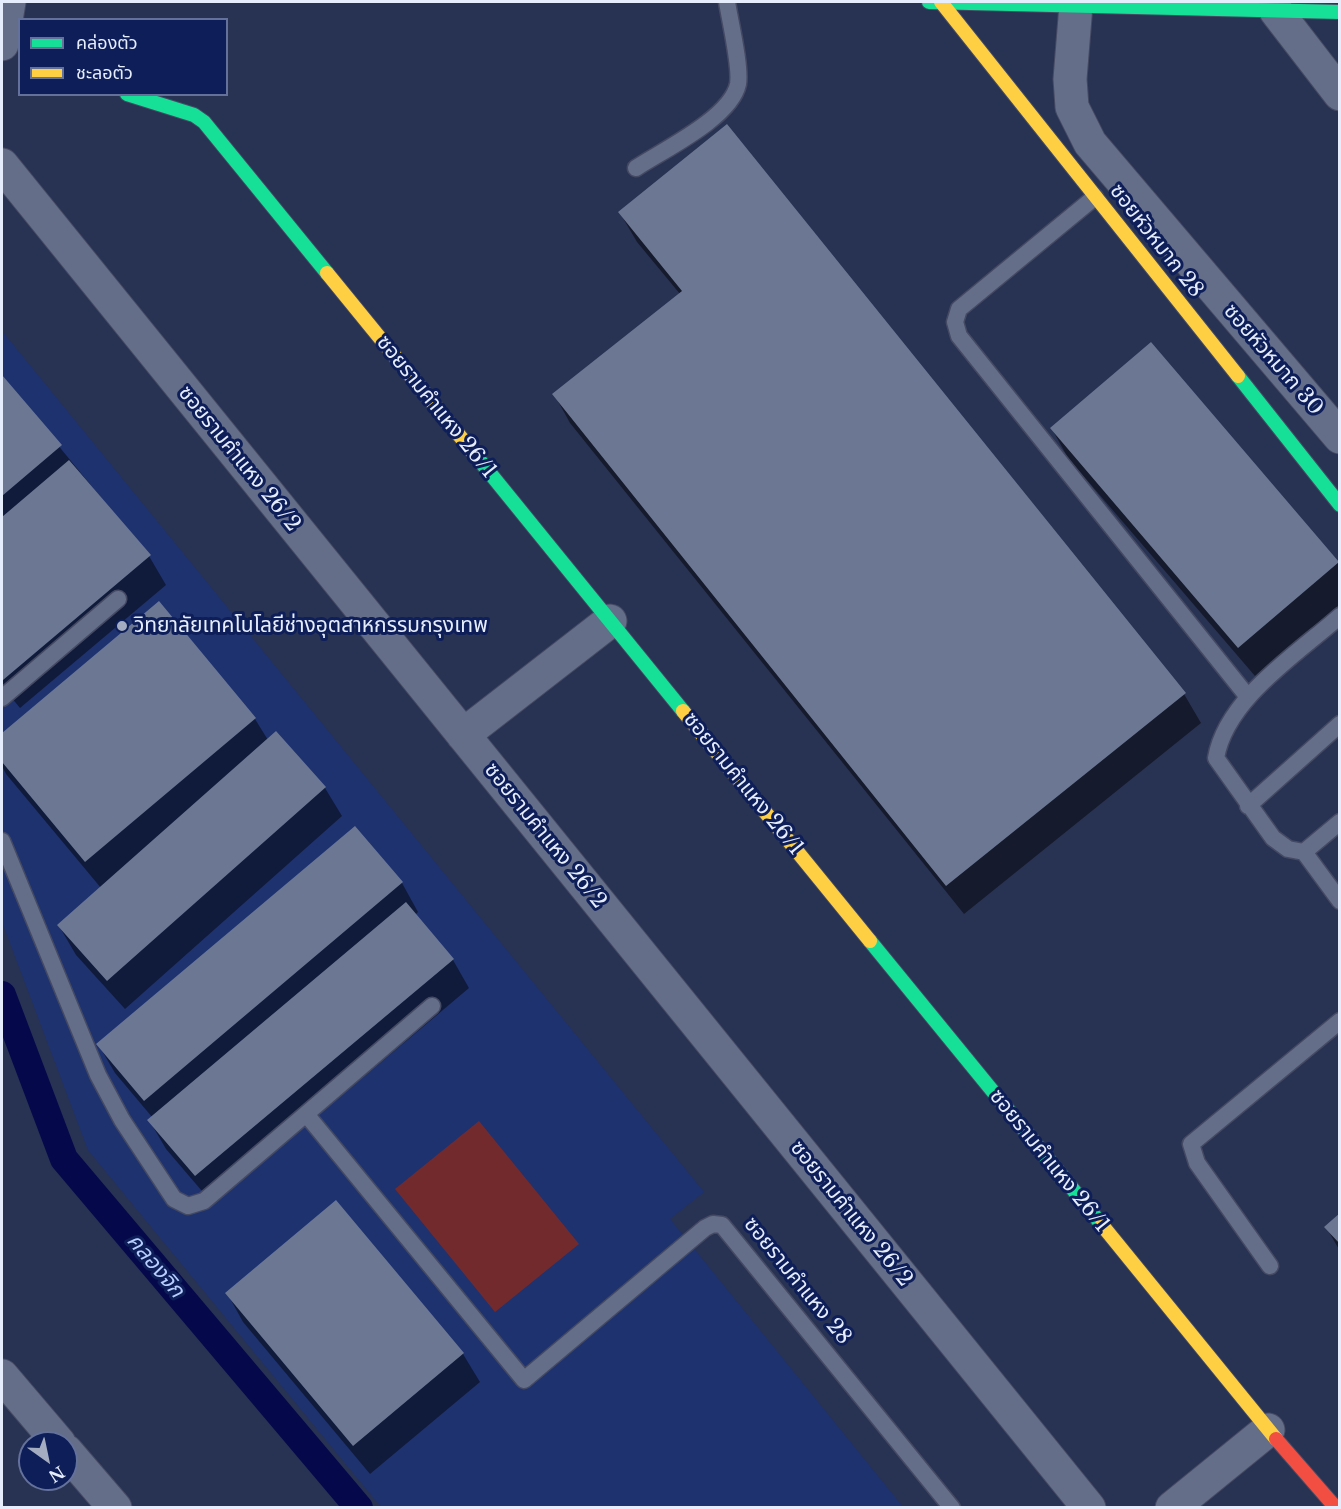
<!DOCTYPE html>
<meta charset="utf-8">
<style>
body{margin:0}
#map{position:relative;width:1341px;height:1509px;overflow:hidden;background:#283253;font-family:"Libre Baskerville","Noto Sans Thai",serif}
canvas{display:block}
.frame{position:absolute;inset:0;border:3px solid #e6edfc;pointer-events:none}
.legend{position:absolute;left:18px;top:18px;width:210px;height:78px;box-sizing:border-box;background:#0d1e59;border:2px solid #64719a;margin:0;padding:8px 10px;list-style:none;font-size:18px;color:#e6edfc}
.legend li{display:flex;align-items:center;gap:12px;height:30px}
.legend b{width:30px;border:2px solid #64719a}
.north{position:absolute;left:18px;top:1431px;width:60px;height:60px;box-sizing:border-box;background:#0d1e59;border:2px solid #64719a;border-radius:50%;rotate:147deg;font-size:16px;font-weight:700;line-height:24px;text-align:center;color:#e6edfc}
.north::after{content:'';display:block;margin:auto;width:21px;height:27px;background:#a4acc1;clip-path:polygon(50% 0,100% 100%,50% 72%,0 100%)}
</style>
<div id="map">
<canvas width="1341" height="1509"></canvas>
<div class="frame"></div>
<ul class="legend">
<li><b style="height:8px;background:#16e098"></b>คล่องตัว</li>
<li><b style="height:8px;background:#ffcf43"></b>ชะลอตัว</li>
</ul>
<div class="north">N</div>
</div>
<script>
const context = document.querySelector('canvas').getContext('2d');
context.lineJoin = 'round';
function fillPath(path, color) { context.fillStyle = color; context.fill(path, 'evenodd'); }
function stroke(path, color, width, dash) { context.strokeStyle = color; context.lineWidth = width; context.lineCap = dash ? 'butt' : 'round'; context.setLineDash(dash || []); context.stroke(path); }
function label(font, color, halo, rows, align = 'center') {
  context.font = font + ' "Libre Baskerville","Noto Sans Thai",serif'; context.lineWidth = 6; context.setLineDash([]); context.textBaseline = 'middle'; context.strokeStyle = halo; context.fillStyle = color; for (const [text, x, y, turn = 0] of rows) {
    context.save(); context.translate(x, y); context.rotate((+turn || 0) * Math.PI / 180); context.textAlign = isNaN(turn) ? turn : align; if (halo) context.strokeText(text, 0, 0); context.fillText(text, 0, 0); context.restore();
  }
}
fillPath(new Path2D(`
 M2,331L704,1192L670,1219L903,1507H381L88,1150L2,922Z`), '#1e3270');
fillPath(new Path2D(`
 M479,1121L579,1244L495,1312L395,1189Z`), '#732a2c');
fillPath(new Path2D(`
 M726,126L1184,694L1201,723L964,914L570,423L554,394L680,294L637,242L620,213Z
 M2,377L149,556L166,585L20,708L2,686Z
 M1052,429L1338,563L1340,604L1255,676L1068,458Z
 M159,604L255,719L268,740L325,788L342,816L125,1009L76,955L59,926L101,888L6,774L2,766V735Z
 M355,828L402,883L418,912L415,915L453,960L469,988L213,1204L166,1149L149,1120L152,1117L115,1073L98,1044Z
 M1340,1215V1251L1326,1227Z
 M227,1293L463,1354L480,1382L370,1474L243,1322Z`), '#0007');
stroke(new Path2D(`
 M2,995L64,1159L359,1508`), '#05094b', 28);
fillPath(new Path2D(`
 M727,124L1186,693L946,886L552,394L682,291L618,212Z
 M1151,342L1339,562L1238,648L1050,428Z
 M2,375L62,445L2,496Z
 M69,460L151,555L3,680L2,517Z
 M159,601L256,718L85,862L2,762V733Z
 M276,731L326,787L107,981L57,925Z
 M355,826L403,882L144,1101L96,1044Z
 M406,902L454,959L195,1176L147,1120Z
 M336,1200L464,1353L353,1446L225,1293Z
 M1340,1213V1244L1324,1227Z`), '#6c7793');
const lane = new Path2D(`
 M636,168C663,150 731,118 738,84C741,67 730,21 727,2
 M1095,197L959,309L955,322L959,336L1248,697
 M1340,616C1297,654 1226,699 1216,758L1273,838L1288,849L1304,852L1340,822
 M2,698L118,599
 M1248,806L1340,724
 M2,841L98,1075L122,1120L174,1199L188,1206L204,1201L306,1114L524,1380L705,1228L713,1224L722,1225L952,1508
 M1304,852L1340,901
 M306,1114L432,1006
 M1270,1266L1197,1163L1191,1144L1340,1021`);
const street = new Path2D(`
 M1076,5L1070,79L1072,107L1090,143L1340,437
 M1276,11L1340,94
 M2,44L9,2
 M2,165L1089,1508
 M463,735L610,621
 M2,1376L59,1443
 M66,1451L115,1508
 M1172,1508L1268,1430`);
const fast = new Path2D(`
 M929,2L1340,12
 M127,94L194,115L204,122L327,273
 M1238,376L1340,505
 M472,451L683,711
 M870,941L1102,1225`);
const slow = new Path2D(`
 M941,2L1238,376
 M327,273L472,451
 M683,711L870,941
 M1102,1225L1276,1439`);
const jam = new Path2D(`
 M1276,1439L1336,1508`);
stroke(lane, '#444a63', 19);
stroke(street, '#444a63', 35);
stroke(fast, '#444a63', 16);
stroke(slow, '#444a63', 16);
stroke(jam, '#444a63', 16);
stroke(lane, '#646e89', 16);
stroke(street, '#646e89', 33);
stroke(fast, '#16e098', 14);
stroke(slow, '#ffcf43', 14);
stroke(jam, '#f24e42', 14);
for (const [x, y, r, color] of [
 [122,626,6,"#a4acc1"]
]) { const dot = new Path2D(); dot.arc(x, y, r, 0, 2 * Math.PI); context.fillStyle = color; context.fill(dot); stroke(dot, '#0d1e59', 2); }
label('21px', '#e6edfc', '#0d1e59', [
 ["ซอยหัวหมาก 28",1156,241,52],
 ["ซอยหัวหมาก 30",1273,360,49],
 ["ซอยรามคำแหง 26/1",436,407,51],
 ["ซอยรามคำแหง 26/2",239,459,51],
 ["ซอยรามคำแหง 26/1",743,784,51],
 ["ซอยรามคำแหง 26/2",545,836,51],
 ["ซอยรามคำแหง 26/1",1049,1161,51],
 ["ซอยรามคำแหง 26/2",851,1214,51],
 ["ซอยรามคำแหง 28",797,1281,51]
]);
label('21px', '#e6edfc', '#0d1e59', [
 ["วิทยาลัยเทคโนโลยีช่างอุตสาหกรรมกรุงเทพ",134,626]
], 'left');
label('italic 22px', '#b8ceff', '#0d1e59', [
 ["คลองจิก",155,1266,50]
]);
</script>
